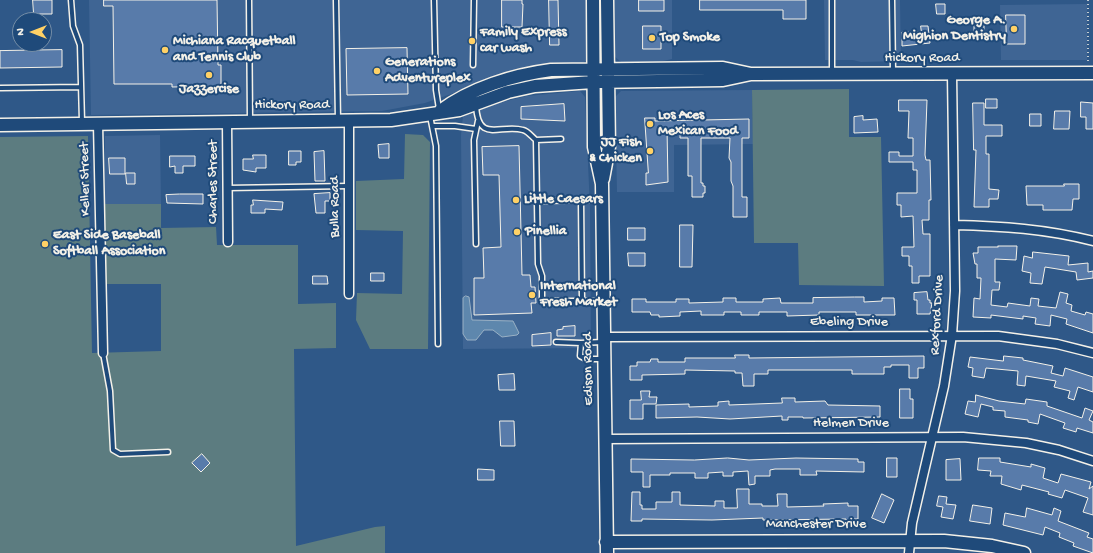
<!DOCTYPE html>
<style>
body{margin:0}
#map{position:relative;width:1093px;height:553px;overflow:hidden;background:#2f5888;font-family:"Gochi Hand",sans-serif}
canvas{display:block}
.north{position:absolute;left:12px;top:12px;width:40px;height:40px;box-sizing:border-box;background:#1f4a7a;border:1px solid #748da6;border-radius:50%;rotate:270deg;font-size:11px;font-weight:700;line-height:16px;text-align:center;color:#f4f1e8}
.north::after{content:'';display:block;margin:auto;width:14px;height:18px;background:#ffd166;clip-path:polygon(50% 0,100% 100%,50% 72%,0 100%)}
</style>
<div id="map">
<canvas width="1093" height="553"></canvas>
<div class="north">N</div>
</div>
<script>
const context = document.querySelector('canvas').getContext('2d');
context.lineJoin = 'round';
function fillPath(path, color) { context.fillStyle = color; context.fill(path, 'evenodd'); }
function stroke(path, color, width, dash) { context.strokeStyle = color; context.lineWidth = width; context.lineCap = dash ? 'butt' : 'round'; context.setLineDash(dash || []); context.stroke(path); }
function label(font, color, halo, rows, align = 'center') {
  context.font = font + ' "Gochi Hand",sans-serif'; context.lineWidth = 4; context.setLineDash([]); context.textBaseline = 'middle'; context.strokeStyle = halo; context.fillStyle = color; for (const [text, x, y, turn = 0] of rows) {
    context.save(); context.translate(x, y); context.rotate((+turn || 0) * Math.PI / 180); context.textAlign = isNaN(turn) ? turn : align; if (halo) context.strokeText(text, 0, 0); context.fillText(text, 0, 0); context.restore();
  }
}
fillPath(new Path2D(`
 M89,0H587V54L586,61L580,64L515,72L425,103L382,111L91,115Z
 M613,0H672V59L659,62H621L614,56Z
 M824,0H900L901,61L861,62L853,60H825Z
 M1087,4V60H1001L1000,5Z
 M752,90L753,144L674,145V192H617L615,97L621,91Z
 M580,91L585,97L590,208L591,348L463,349L461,135L463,116L494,104L527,96Z
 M160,135L161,204H105V136Z`), '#3f6594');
fillPath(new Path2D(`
 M849,89V137H881L884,286L799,285L798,243H754L752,90Z
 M405,134L423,135L430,142L428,349H370L356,320L357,293L402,294L403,231L356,230V181L404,179Z
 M88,136L92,353L161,351V284H106L105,204H161V228L216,227L217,245H298V304L336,303V348L294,349L296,546L375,527L385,526V553H0V137Z`), '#5c7c80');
const water = new Path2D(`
 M466,296L469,297L472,320L513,321L519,333L517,335L502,337L493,330H484L476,340H467L463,334V298Z`);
fillPath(water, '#5e87ad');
stroke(water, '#9ab1c5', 1);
const building = new Path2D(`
 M33,0H52V14H34Z
 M104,0H217L218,65H221V86L172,87V84H114L113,6H104Z
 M502,0H522V4H523L522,27H502Z
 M549,0H558L559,45H550Z
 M639,0H664V11H639Z
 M700,0H806V19H783V10H700Z
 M936,4H945V14H937Z
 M1006,15H1025V44H1007Z
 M984,21V39L974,40V22Z
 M643,26H661V49H643Z
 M921,26H928L930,43L902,46V32H921Z
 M407,48L408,94L347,95L346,49Z
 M62,50V67L0,68V51Z
 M986,99H997V108H986Z
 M899,100H927L925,155L926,160H930L931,200H929V220H922L923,234H930V276H919V283H912V266H909V256H902V247H914L913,216L901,217V205H897V193H917V170H913V162H889V152H899V156H913V138H908L909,111H899Z
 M1081,102L1093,103V129H1086V117H1081Z
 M973,103H984V125H1002V136H986V154H989V189L999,190L998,199H989V207H974L976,150H974Z
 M564,104L565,121L521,119V107Z
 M1055,111H1070L1069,129H1054Z
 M1030,114H1041V126H1030Z
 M863,116V120L877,119L878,132L854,133V117Z
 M645,118H655V121L749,119V138H742V197H747V217H733V186L731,181V162L729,158L730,138H701V183H703V186H705V193H703V197H692V176H688V138H680V129H667L668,182L646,185V173H648Z
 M389,144V158H379L378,145Z
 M519,146L522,275H530L531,287H535L536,303H531L532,313L474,315V278H484L483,248L501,247L499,175H483L482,147Z
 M289,151H301V162H296V165H289Z
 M324,151L325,181H315L314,152Z
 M253,155H266V168H256V172L243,170V159H253Z
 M170,156H195V166H183V173H175V166L170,167Z
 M109,158H125V174H110Z
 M126,173H135V184H127Z
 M1064,184H1079V199H1073L1072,210H1043V205H1027L1026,186H1064Z
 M330,193V201H325V213H316L314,194Z
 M180,194H203V204L167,203L166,195Z
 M253,200L283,202L282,210L265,209V213H251V205H253Z
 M680,225H693L692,267H680Z
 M628,228H645V240H628Z
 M998,246H1017L1016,260L995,259V282H1000L999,290H992L991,305L1007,307L1008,303L1030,306L1031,298L1039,299L1038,306L1056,308L1060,292L1068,294L1066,303L1072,305L1071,311L1085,315L1086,312L1093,314V333L1066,324L1067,319L1051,315L1050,326L1035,324L1036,318L1023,316V319L991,315V318L973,317L974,298L980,299L981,278H977V264H975L973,253H978V247H998Z
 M1033,252L1069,256L1068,265L1088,263V272L1093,271V278L1077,280L1076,272L1045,267L1042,284L1030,283L1031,273L1022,271L1024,256L1032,258Z
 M628,253H645V266H629Z
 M371,273H384V281H371Z
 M313,276H327L328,284H313Z
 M927,292L928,300H930V303H932L930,314H917V300H914V293Z
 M855,297H864V302L882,301V298H894L895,315H856V312H819V315L787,316V312H759V315H741V312H724V315H701V311L680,312V316L659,317V315H651L650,312H632V299H646V302H676V299H689V303L723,302V298H736V302H763V299L780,298L781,303H813V298Z
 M575,326V336H557V330L563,329V327Z
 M551,333V345L532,346V335Z
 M735,355H749V358L924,356V368H918V378H909V365H891V367H884V374H852V370H768V374H754V386H743L742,373H735V371L685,370V374L642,375V380H630V366H637V362H650L651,359H658V362H685V358H735Z
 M1004,356L1023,358V360L1053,366L1051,373L1063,376L1065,368L1093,377V392L1078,387L1074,400L1068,398L1070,391L1054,387L1056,381L1026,376L1025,386L1017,385L1018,371L986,368L984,378L972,376L973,368L968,367L970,357L1003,361Z
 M514,374L515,390H499L498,375Z
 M900,389H910V399H913V418H900Z
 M641,391H650L649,397H657L656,404H643V419H630V400H641Z
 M976,395L999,401L1025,404L1026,399L1047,402V406L1082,418L1085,408L1093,411L1089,420L1093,422V433L1077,428L1076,432L1063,428L1065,423L1040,414L1038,424L1028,422V420L1005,417V411L993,410V407L981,404L978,417L965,414L968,401L975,402Z
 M782,398H795V402L825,401L828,405L880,406V417L803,418V417H788V420H782V416L730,419L697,417L656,418V405L689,404V407L718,406V402L729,401V405L782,403Z
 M500,421H514L515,446H501Z
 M202,454L210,463L201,472L192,463Z
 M728,458L749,460L796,458L858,459V462H864V472L816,471L817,475H800V469H775L770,470V476H755V484L749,485L748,471L733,472V476H723V472L708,473V478H695V473H670V475H650V487H643V472H631V459L694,460Z
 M887,458H897V477H887Z
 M979,458H1000V462L1031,467V464L1045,468L1043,478L1058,483L1061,474L1091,482L1089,489L1093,486V515L1083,512L1088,498L1065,490L1062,498L1048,494L1049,492L1022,485L1021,490L1001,484L1002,476H990L991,471L978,470Z
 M960,459L961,480H946V460Z
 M478,469L494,470V480H478Z
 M737,489H749V504H762V506H778L777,494H787V507L824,506L823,504L848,503V506H858V519H853V522H846V519L763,520V518L712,520L642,519V521H631L632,492H640V505H642V509H656V502H672V492H680V505L715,506V501H724V508H737Z
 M882,494L894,500L884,523L872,518Z
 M939,496L947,497L946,504L956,505L953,519L941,517L943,507L937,506Z
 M973,505L992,508L990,524L970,521Z
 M1027,508L1052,515L1054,508L1061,511L1058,521L1089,533L1087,537L1093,539V553L1073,546L1074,543L1059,537L1060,533L1045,527L1043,535L1003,525L1005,513L1025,517Z`);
fillPath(building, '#587baa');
stroke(building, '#f4f1e8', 1);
const lane = new Path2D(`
 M71,0L73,26L80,45L82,122
 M249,0L250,120
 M336,0L338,120
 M434,0L436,90L439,109
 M832,0V72
 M892,0L893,71
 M473,65L474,0
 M0,88L81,87
 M476,105C478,145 501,123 523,130C528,131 532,137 536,140L538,264L542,276V301H601
 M430,116L436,146L438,344
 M432,126H455L476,129
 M536,140L561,139
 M227,188L349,186
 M581,200L582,301
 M537,201L600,200
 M476,244L474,140L478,121
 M556,342L581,343
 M602,342L581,343L580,356L586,359H604
 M103,353L110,391L113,450L120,454L168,452`);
const street = new Path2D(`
 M227,121L228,242
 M98,124L103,353
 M954,225C1001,226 1047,229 1093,241
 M349,294V120
 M604,337L998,336L1057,344L1093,353
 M605,439L963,437L1026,443L1059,450L1093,461
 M909,553L912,523L944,386L952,335L955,291L952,74`);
const secondary = new Path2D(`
 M593,0L594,147L602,184L607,553
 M440,111C471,88 513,75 551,70L723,68L751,74L1093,73
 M0,125L391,120L459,110L508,92L535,86L593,82L723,80L751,74
 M603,179L609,147L607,0
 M606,542L944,541L992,546L1024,553`);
stroke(lane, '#f4f1e8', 7);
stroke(street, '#f4f1e8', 11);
stroke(secondary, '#f4f1e8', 15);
stroke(new Path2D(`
 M1088,0V62`), '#f4f1e8', 1.5, [1, 3]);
stroke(lane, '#1f4a7a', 4);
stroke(street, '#1f4a7a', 8);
stroke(secondary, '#1f4a7a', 12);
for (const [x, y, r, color] of [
 [1014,29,4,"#ffd166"],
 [652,38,4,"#ffd166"],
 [472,41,4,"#ffd166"],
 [165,50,4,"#ffd166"],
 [377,71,4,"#ffd166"],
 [209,75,4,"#ffd166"],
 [650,124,4,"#ffd166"],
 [650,151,4,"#ffd166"],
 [516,200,4,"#ffd166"],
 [517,232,4,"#ffd166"],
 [45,244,4,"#ffd166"],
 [532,295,4,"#ffd166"]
]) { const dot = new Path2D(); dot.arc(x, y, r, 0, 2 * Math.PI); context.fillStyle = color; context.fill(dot); stroke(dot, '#1f4a7a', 1.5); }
label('bold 14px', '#f4f1e8', '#1f4a7a', [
 ["George A.",1006,21,"right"],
 ["Mighion Dentistry",1006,37,"right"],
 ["Family Express",480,33],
 ["car wash",480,49],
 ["Top Smoke",660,38],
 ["Michiana Racquetball",173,42],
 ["and Tennis Club",173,58],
 ["Generations",385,63],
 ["Adventureplex",385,79],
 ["Jazzercise",209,90,"center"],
 ["Los Aces",658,116],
 ["Mexican Food",658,132],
 ["JJ Fish",642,143,"right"],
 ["& Chicken",642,159,"right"],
 ["Little Caesars",524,200],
 ["Pinellia",525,232],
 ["East Side Baseball",53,236],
 ["Softball Association",53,252],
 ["International",540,287],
 ["Fresh Market",540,303]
], 'left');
label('14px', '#f4f1e8', '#1f4a7a', [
 ["Hickory Road",922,59],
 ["Hickory Road",292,106],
 ["Keller Street",86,179,-91],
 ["Charles Street",214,182,-90],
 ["Bulla Road",336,207,-90],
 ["Rexford Drive",938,315,-87],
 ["Ebeling Drive",849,323],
 ["Edison Road",589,369,-91],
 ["Helmen Drive",851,424],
 ["Manchester Drive",816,525]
]);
</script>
